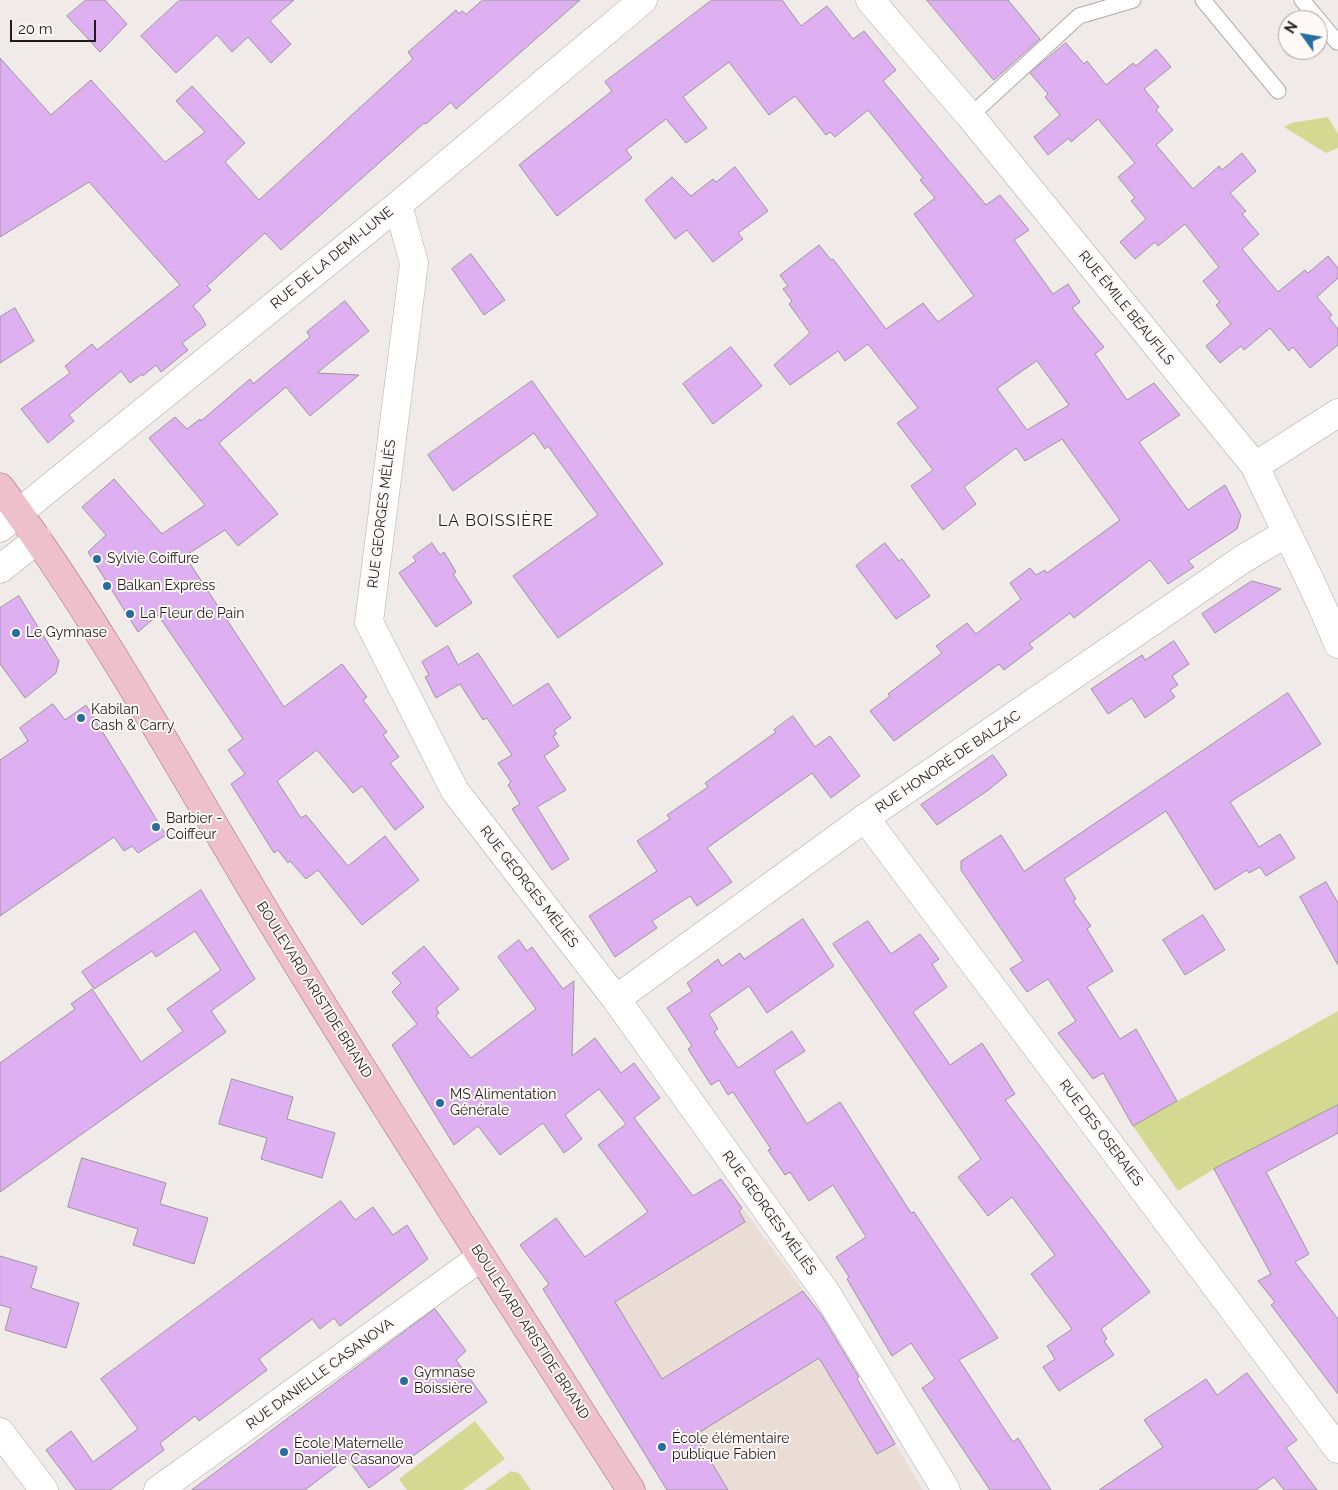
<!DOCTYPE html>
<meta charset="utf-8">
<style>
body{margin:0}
#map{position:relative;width:1338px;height:1490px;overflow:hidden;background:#f0ebe8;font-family:Raleway,sans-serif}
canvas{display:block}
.north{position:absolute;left:1278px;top:10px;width:50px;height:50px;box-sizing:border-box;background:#fef9f6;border:1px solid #a4a19e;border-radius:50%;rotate:302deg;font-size:14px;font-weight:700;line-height:20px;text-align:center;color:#1e1c1b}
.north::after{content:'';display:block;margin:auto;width:18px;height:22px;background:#266ea2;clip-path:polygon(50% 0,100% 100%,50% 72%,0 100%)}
.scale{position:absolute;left:10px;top:20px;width:86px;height:22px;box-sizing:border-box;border:2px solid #1e1c1b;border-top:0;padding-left:6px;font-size:15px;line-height:18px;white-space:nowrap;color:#1e1c1b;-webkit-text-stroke:4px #fef9f6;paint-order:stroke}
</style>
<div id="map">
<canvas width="1338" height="1490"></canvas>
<div class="north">N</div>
<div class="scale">20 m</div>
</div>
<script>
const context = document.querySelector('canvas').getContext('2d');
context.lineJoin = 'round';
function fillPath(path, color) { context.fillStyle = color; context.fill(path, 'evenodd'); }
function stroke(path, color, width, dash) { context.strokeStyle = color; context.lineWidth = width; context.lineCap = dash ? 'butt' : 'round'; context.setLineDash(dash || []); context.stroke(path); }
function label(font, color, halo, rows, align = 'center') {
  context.font = font + ' Raleway,sans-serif'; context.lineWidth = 4; context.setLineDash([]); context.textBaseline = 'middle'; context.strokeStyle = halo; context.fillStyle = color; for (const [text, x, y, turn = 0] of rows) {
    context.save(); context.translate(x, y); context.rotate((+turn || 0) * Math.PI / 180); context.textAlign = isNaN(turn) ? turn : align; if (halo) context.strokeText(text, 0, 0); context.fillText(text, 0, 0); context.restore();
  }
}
fillPath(new Path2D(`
 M721,1179L811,1301L923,1490H667L543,1289Z`), '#e9ddd6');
fillPath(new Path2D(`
 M1328,117L1338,134V148L1326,153L1284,127L1291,123Z
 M1338,1011V1105L1214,1169L1178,1191L1133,1126Z
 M475,1421L505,1459L463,1490H407L399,1479Z
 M511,1471L519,1473L531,1490H485Z`), '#d3d990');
const building = new Path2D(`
 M86,0H105L127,24L100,52L67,16Z
 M180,0H294L270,21L291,44L271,63L248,37L232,52L217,35L176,73L141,36Z
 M483,0H580L456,109L451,102L426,124L424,123L281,250L265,233L207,286L211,290L193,306L201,316L206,325L182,343L188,350L161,372L156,365L143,376L142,374L130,383L121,371L69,415L74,421L48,443L21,409L70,373L65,366L92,344L97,350L180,285L89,182L0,237V58L51,115L91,80L165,162L205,132L176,101L192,86L245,143L225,162L259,200L413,59L408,52L456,10L459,14L462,11L466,14Z
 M712,0H782L801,26L827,6L853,39L864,31L896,70L883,81L947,158L986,205L1000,195L1029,230L1014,240L1053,294L1068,284L1080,302L1072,308L1104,347L1095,354L1127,400L1154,383L1180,415L1139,442L1188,510L1225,485L1241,515L1237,529L1188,561L1194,567L1168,584L1150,560L1074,618L1070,613L1029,644L1033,648L1004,670L999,664L894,741L870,711L890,696L888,694L942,653L936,646L967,623L976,634L1021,599L1010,583L1030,568L1036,575L1045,570L1047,573L1120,520L1062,439L1025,461L1016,448L964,487L976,504L943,530L911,486L933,470L897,423L918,408L868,344L845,361L838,351L790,385L774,365L810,333L789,304L792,301L783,289L788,286L780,275L819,245L831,260L833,259L886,329L923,303L938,322L974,296L914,214L935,198L920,180L923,178L868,110L835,137L830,132L826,135L795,96L769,115L729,62L683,97L707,128L686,143L666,119L626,150L632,158L557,216L519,165L612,91L605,82ZM1037,361L1069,405L1027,430L997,389Z
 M927,0H1008L1040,39L994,80Z
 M1066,43L1084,64L1087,61L1106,85L1133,63L1136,66L1156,49L1171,67L1144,89L1159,107L1156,110L1173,130L1156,145L1193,189L1219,166L1222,170L1242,153L1256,171L1230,193L1246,211L1242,214L1259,234L1242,249L1278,292L1305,270L1308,273L1328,256L1338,268V278L1317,297L1332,315L1329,318L1338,329V345L1310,368L1293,347L1289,351L1270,328L1244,350L1241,346L1220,363L1206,346L1231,324L1216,305L1220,302L1203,281L1219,267L1185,224L1158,246L1155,242L1135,259L1120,242L1146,219L1131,201L1135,198L1118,177L1135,163L1098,119L1071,142L1069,138L1048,155L1034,137L1060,115L1045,97L1048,94L1030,73Z
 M735,167L768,211L738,233L743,239L713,262L687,230L675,239L645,200L672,177L691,196L713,179L716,182Z
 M471,254L505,300L484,315L452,269Z
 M345,301L369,331L317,373L359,375L310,416L286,387L219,443L278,514L238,546L225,530L185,556L284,707L342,664L367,697L363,700L387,732L383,735L399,757L390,763L424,807L395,830L362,786L353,793L317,750L277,781L301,818L306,815L348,866L385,836L419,880L362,925L318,870L306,879L290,861L288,863L278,850L274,853L231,784L245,774L228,750L243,739L158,615L138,632L88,552L106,535L82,507L114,479L162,534L205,505L149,438L175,417L187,429L200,419L201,421L250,379L253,384L310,337L307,332Z
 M15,308L34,341L0,363V317Z
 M731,347L762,386L713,424L683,384Z
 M532,381L663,564L558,638L513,576L598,515L548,446L545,449L534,433L453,491L428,455Z
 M432,543L440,555L444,552L456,572L453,574L472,603L436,627L399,573L416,561L413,557Z
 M885,543L899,561L902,559L930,596L896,619L856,566Z
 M1252,581L1281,589L1215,633L1202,614Z
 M19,596L59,661L56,673L25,698L0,664V608Z
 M1174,641L1189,664L1172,676L1178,685L1170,690L1175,697L1145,718L1132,698L1108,714L1091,689L1142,655L1145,660Z
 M448,646L458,665L478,653L513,706L548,683L571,718L554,730L557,734L553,736L559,746L544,756L566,790L537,807L569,859L552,870L512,809L520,804L508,785L511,782L498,763L512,755L487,718L483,720L460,684L436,698L425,677L429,675L422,662Z
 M1288,693L1321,744L1230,802L1259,847L1280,834L1295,858L1266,876L1260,867L1249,873L1247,870L1215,890L1166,811L1064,879L1076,899L1073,901L1091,926L1087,929L1113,971L1087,987L1120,1039L1136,1029L1177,1101L1133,1126L1103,1073L1093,1079L1058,1033L1076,1021L1048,979L1027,992L1010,969L1023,961L961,870V861L1001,835L1024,871Z
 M53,704L65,720L86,705L166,835L138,853L132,846L124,851L114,837L0,916V760L28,741L20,728Z
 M793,716L815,747L830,736L860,776L831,798L812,773L707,848L732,882L697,906L690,896L652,921L657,928L615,957L589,916L657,871L637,841L670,819L667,815L708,787L705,783L776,732L774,730Z
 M993,755L1007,775L987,791L937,825L921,805Z
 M1326,882L1338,903V965L1300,897Z
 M201,890L255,979L211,1011L226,1032L0,1192V1063L75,1009L71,1004L92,989L141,1062L183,1031L167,1009L221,970L195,931L156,957L152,951L94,989L82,972Z
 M1203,915L1225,950L1185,975L1163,940Z
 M803,919L834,966L767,1013L749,986L709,1014L718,1029L714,1032L738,1068L792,1031L805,1051L774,1071L807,1124L840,1102L911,1213L914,1212L998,1338L959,1360L1013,1442L1018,1438L1051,1490H990L922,1388L935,1379L911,1343L892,1356L847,1279L849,1277L836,1257L866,1237L833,1185L809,1201L790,1172L785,1175L768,1150L771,1149L733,1092L728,1095L719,1080L711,1085L688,1049L692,1046L667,1008L692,991L687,983L718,959L722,966L740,953L744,959Z
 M868,921L891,954L920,934L939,959L932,964L947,987L913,1012L950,1065L982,1043L1015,1094L1005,1100L1150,1292L1101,1329L1107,1339L1104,1341L1114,1355L1059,1391L1043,1367L1055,1359L1047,1346L1072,1329L1031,1274L1055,1255L1012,1197L988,1216L958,1177L981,1159L833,944Z
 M519,940L527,951L532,947L563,989L574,981L572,1056L595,1038L621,1073L634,1063L660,1098L634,1118L693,1196L721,1179L742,1208L739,1211L745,1222L615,1302L662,1379L803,1291L822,1316L859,1377L857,1379L895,1444L877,1454L819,1358L695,1435L728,1490H667L543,1289L549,1284L520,1245L556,1218L585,1257L648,1212L598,1145L626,1124L599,1089L565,1115L582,1139L564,1153L543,1123L500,1155L478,1126L454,1145L392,1045L417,1024L392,992L401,983L392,973L424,946L459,989L436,1008L439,1013L436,1016L471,1058L536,1009L498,957Z
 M232,1079L293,1097L287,1119L335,1133L322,1178L261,1159L267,1138L219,1124Z
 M1338,1105V1133L1266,1172L1309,1254L1295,1262L1338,1319V1394L1271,1305L1275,1302L1258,1281L1271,1274L1214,1169Z
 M82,1158L166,1183L160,1204L208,1218L194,1264L133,1245L138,1229L68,1207Z
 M341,1201L355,1220L373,1207L393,1235L407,1225L428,1259L340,1326L334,1318L320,1329L312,1319L259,1359L267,1370L199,1421L195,1416L160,1443L164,1450L110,1490H76L46,1450L71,1431L93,1462L138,1429L101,1379Z
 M0,1256L37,1267L31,1288L79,1303L66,1348L5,1330L11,1308L0,1305Z
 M435,1309L466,1351L456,1360L487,1402L369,1488L347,1458L305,1490H192Z
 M1247,1373L1297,1440L1286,1448L1317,1490H1284L1274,1477L1256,1490H1099L1163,1447L1144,1420L1206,1379L1217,1395Z`);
fillPath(building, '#dfb0f1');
stroke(building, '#99969a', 1);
const lane = new Path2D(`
 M1203,0L1278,91
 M1302,0L1337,42
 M970,116L1079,16L1133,0`);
const street = new Path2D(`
 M870,0L970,116L1255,466C1282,526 1314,583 1338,644
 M398,205L414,263L369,622L455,791L616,999L827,1294L946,1490
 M1255,466L1338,413
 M0,528L398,205L643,0
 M0,569L38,539
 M865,818L1338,1449
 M616,999L865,818L1243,559L1285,534
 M0,1432L44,1490
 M158,1490L481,1257`);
const primary = new Path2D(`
 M0,487C103,626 185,779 274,926C390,1116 511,1303 631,1490`);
stroke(lane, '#b1aca9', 17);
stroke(street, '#b1aca9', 29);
stroke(primary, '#9d6b77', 29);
stroke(lane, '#fff', 15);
stroke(street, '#fff', 28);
stroke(primary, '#eec0cb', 28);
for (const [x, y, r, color] of [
 [97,559,5,"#266ea2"],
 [107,586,5,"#266ea2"],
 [130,614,5,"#266ea2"],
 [16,633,5,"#266ea2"],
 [81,718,5,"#266ea2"],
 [156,827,5,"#266ea2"],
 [440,1103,5,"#266ea2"],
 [404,1381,5,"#266ea2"],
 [662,1447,5,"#266ea2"],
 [284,1452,5,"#266ea2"]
]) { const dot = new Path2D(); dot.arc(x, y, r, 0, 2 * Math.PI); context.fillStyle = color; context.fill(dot); stroke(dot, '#fef9f6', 2); }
label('14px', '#1e1c1b', '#fef9f6', [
 ["RUE DE LA DEMI-LUNE",332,258,-39],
 ["RUE ÉMILE BEAUFILS",1126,308,51],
 ["RUE GEORGES MÉLIÈS",382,514,-83],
 ["RUE HONORÉ DE BALZAC",948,762,-34],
 ["RUE GEORGES MÉLIÈS",529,887,52],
 ["BOULEVARD ARISTIDE BRIAND",314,990,58],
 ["RUE DES OSERAIES",1101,1133,53],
 ["RUE GEORGES MÉLIÈS",769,1213,54],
 ["BOULEVARD ARISTIDE BRIAND",530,1332,57],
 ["RUE DANIELLE CASANOVA",320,1374,-36]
]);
label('14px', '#1e1c1b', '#fef9f6', [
 ["Sylvie Coiffure",107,559],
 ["Balkan Express",117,586],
 ["La Fleur de Pain",140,614],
 ["Le Gymnase",26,633],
 ["Kabilan",91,710],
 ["Cash & Carry",91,726],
 ["Barbier -",166,819],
 ["Coiffeur",166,835],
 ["MS Alimentation",450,1095],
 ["Générale",450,1111],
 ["Gymnase",414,1373],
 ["Boissière",414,1389],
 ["École élémentaire",672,1439],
 ["publique Fabien",672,1455],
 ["École Maternelle",294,1444],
 ["Danielle Casanova",294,1460]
], 'left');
context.letterSpacing = '1px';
label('16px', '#1e1c1b', '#fef9f6', [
 ["LA BOISSIÈRE",496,521]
]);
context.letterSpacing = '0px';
</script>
